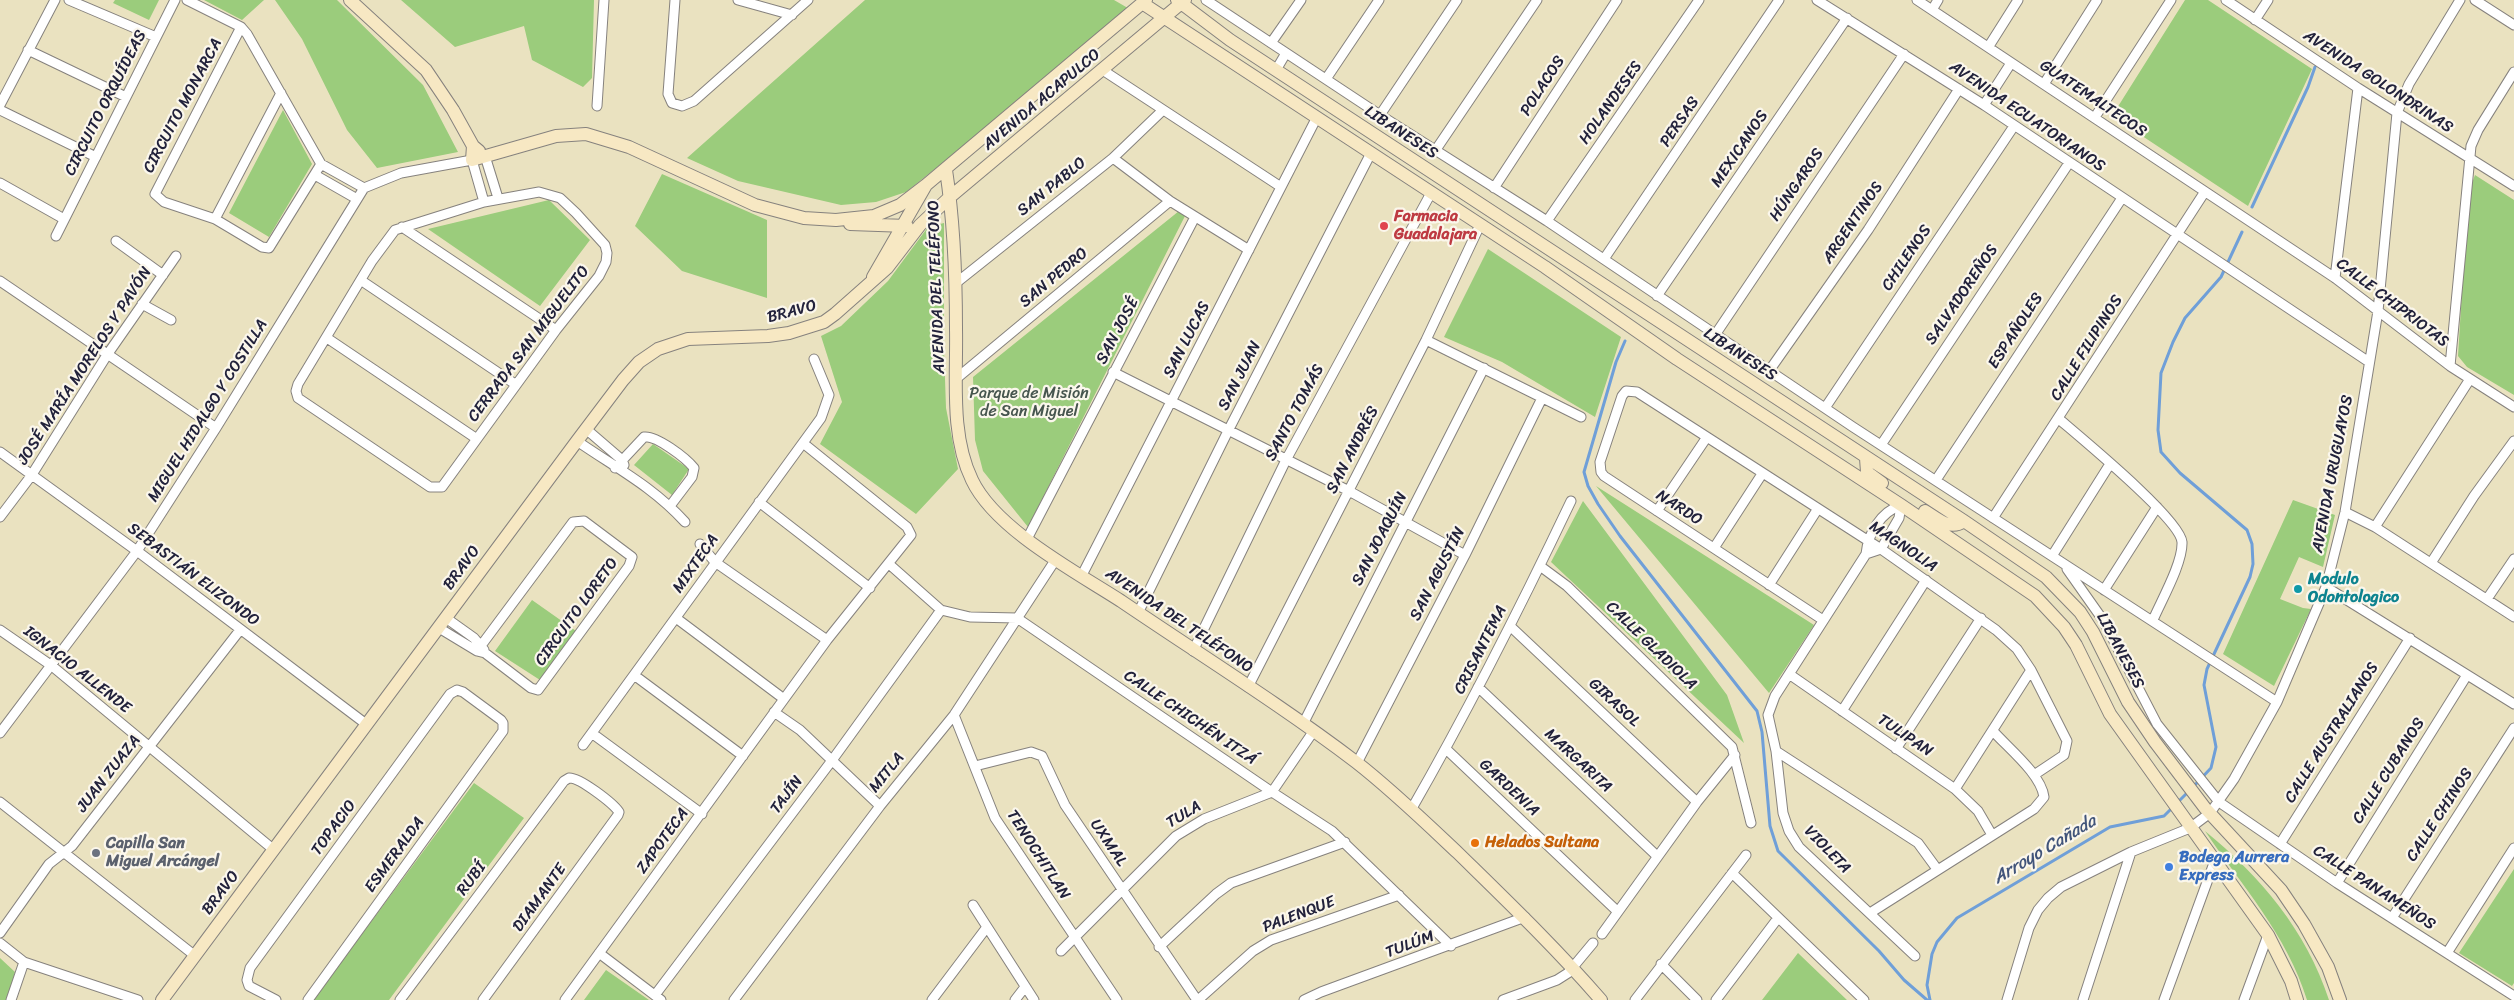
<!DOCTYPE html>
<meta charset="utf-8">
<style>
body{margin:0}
canvas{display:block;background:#eae2c0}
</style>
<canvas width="2514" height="1000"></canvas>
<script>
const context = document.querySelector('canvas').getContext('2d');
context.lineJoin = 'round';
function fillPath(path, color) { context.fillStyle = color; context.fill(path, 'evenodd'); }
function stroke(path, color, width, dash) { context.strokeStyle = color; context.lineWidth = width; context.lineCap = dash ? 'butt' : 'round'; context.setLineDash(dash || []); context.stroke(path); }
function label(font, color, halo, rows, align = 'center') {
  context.font = font + ' Sriracha,sans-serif'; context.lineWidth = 4.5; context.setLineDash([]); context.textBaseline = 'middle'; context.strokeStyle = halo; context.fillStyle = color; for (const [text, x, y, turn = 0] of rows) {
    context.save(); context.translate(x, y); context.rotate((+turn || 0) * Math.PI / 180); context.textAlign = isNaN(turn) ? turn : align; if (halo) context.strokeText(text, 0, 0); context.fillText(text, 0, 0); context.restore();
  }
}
fillPath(new Path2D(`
 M115,0H159L149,20L113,3Z
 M204,0H264L242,20Z
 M275,0H337L423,85L458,152L377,168L347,130L302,39Z
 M401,0H594L592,78L583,87L532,60L524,26L455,47Z
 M865,0H1114L1133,11L906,192L876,202L841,205L738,181L687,158Z
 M2185,0H2208L2312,69L2248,206L2112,116Z
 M283,110L312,164L269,237L229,213Z
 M662,174L767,220V298L682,271L635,226Z
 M2475,175L2514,200V395L2467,367L2458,356L2468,194Z
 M549,200L590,240L540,306L428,229Z
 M1179,211L1185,216L1028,527L983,471L975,440L973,377Z
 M944,223V350L946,408L958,469L916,514L820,444L842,402L821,336L841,326L888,281L928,227Z
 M1488,249L1621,337L1595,417L1502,362L1444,337Z
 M653,444L689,469L672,495L634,465Z
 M1596,486L1814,625L1769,693Z
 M2293,500L2335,515L2323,567L2299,557L2280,599L2303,608L2311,609L2274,686L2223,654Z
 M1583,501L1727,695L1744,743L1551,562Z
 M532,600L576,631L540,680L495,651Z
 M474,783L524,818L389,1000H313Z
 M2205,831C2261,877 2306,930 2329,1000H2307C2287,935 2242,886 2205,831Z
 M2514,869V983L2512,986L2459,953Z
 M1798,953L1847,1000H1762Z
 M0,958L15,972L8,1000H0Z
 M606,970L649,1000H584Z`), '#9bcc7c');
stroke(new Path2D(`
 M2252,207L2308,87L2315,67
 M1625,341L1616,362L1584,472L1588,486L1598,504L1620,536L1757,711L1762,732L1770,826L1778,851L1879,951L1904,980L1927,1000
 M2193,787L2211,768L2216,747L2204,685L2207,669L2250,577L2253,564L2252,544L2247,530L2180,473L2161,452L2158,430L2161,373L2173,342L2185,318L2221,277L2242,232
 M2177,803L2189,791
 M1930,1000L1927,985L1932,954L1937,942L1957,918L2110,827L2164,816L2173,807`), '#6f9fd8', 3);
const street = new Path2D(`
 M69,0L156,37
 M187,0L241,27L247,34L321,164L269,248L262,247L215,219L164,202L155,194L241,27
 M675,0L668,94L672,103L682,106L694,101L808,0
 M738,0L792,15
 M1206,0L1380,115L1547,221L1853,427L2277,702
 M1817,0L1984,105L2369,362
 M1917,0L2335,278L2450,366L2514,407
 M2226,0L2358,88L2514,186
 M2475,0L2514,25
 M1932,10L1938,0
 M2255,20L2268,0
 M1271,43L1301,0
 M1989,46L2018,0
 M28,50L126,97
 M1276,70L1286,53
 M1104,71L1281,187
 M1326,79L1379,0
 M2044,84L2097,0
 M0,105L55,0
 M1984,105L2011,63
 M597,106L604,0
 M0,110L96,157
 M1380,115L1457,0
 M2095,117L2171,0
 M1435,151L1537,0
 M485,156L498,198
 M1113,158L1170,201L1249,250
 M321,164L364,188
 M315,175L357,199
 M0,183L64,219
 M1494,188L1617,0
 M539,192L560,198L576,213L605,245L607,253L606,262L599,276L556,330L442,487H430L298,398L296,391L298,384L372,261L395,230L484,202Z
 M215,219L281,93
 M1547,221L1699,0
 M402,227L556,330
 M56,236L175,0
 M116,241L163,275
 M1604,259L1779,0
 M2335,278L2358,88
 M0,281L216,428
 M362,281L515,384
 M956,283L1113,158L1163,110
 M1657,296L1847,18
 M142,304L171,320
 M1715,335L1904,54
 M327,338L477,439
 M1426,340L1581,417
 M2450,366L2471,146L2478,130L2514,72
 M1769,371L1868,230L1959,89
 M1113,372L1349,491L1465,555
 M957,378L1170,201
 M1825,408L2014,126
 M2059,419C2081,438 2180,519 2182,542C2183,563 2161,601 2153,620
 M586,429L622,460L624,465
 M577,441C616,468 652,486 685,522
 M1881,445L2069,163
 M0,452L137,551L366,724
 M615,468L644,437C656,435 686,458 694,468L692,477L670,506
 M1936,480L2122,198
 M759,502L870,588
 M1657,511L1707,437
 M2345,512L2375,527L2514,617
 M0,517L31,476L107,355L176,256
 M1993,518L2204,193
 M2375,527L2470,379
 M1027,539L1195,217
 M700,544L715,562L827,640
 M1714,548L1762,474
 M1866,554L1881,549L1899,518L1901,505C1881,512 1868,533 1866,554L1775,696L1768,715L1776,751L1783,813L1789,831L1799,847L1915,956
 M2052,556L2110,464
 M2431,563L2474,496L2514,441
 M889,564L941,610L970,617L1017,618L1272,792L1332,831L1451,946
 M1540,566L1567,586L1732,747L1751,823
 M2067,569L2103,620L2157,724L2219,802L2337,883L2514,996
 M1082,575L1317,117
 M1769,585L1817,510
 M2326,587L2514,704
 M2104,590L2157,507
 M2487,599L2514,559
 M1138,613L1228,431L1371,153
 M446,618L474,638L484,650
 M676,618L784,699
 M1823,620L1604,476L1601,472L1600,462L1622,396L1626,391L1637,392L1881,549L1996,630L2017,649L2031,670L2067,741L2064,755L2034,775
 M1510,626L1697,802
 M439,628L477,651L485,653L531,688L538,690L629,566L632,557L584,521L573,522L477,651
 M0,630L52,666L274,850
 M1193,651L1286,460L1431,193
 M1789,674L1955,789L1978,811L1992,835
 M634,675L743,756
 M1248,687L1426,340L1480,225
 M1478,687L1657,856
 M1842,711L1926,580
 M774,712L800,730L880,806
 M954,715L995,818L1117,1000
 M1303,724L1484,368
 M0,733L137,551L216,428L364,188L401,173L472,160L484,202
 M593,734L702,814
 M583,745L821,418L829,395L814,359
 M1446,749L1617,911
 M1896,749L1981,618
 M1776,751L1918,843L1937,869
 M1357,763L1465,555L1542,398
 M975,766L1031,752L1042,756L1065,805L1197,1000
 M1955,789L2031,670
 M0,802L194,955
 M1411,810C1469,709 1521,606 1571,501
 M2280,844L2410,638
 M1732,873L1864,1000
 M2337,883L2467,675
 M973,905L1034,1000
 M1870,913L2034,809L2044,797C2041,774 2008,748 1993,731
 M2392,918L2514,728
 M0,933L49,864L72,846L240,630
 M1602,934L1697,802L1735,755
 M0,943L24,962L138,1000
 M1159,947L1216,894L1231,883L1345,842
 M1061,951L1176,836L1204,819L1272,792L1313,732
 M599,953L661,1000
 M2447,953L2514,848
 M1661,964L1697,1000
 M655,995L833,759L941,610
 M11,1000L24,962
 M276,1000L249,986L247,980L250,968L450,694L457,690L463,692L501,720L503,723V731L308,1000
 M400,1000L564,781L569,778C579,777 613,803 619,812L618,815L483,1000
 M565,1000L827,640L911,535L907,527L803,443
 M734,1000L880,806L954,715L1056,559
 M932,1000L987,927
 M1015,1000L1025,987
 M1198,1000L1253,951L1271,940L1399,895
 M1304,1000L1321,992L1525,917
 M1503,1000L1557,980L1568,973L1593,943
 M1635,1000L1746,855
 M1716,1000L1778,918
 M2007,1000L2029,928L2038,910L2048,898L2061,887L2131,852L2190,828L2210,813L2234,779L2277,702L2326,587L2345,512L2378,311L2397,113L2409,84L2460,0
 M2083,1000L2131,852
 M2164,1000L2214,863
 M2244,1000L2268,935`);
const secondary = new Path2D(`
 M350,0L426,70L453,110L473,146L479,151
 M1177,0L1230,40L1964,521L2046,577L2080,612L2093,632L2128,702L2155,742L2205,808L2281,890L2304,924L2328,967L2340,1000
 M1142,3L1545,267L1677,359L1901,505L2035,596L2064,627L2076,645L2110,714L2268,935L2291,981L2297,1000
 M473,146L472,160L556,136L586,134L629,147L755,205L804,218L836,220L874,216L900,205L926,185
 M946,170C954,222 956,276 956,329C957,378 950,435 972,480C995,529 1076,572 1121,601C1199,654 1281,705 1356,762C1392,790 1425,822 1458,853C1507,901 1556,948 1601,1000
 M850,224L907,226
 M873,277L926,185L1146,0
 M1866,458L1867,472L1882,483
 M1925,511C1938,519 1950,531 1964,521
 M162,1000L577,441L623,380L639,362L658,349L688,339L768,336L789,333L824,322L835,314L887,268L920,225L950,197L1185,0`);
stroke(street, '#86827e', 11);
stroke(secondary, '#86827e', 14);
stroke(street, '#fff', 9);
stroke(secondary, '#f7e8c3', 12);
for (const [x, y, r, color] of [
 [1384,226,5,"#e0444e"],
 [2298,589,5,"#0f9aa8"],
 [1475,843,5,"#e8710a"],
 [96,853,5,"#6b7280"],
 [2169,867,5,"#3f7fe0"]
]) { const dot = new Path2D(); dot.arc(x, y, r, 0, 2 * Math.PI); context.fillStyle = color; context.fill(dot); stroke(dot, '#fbf7ec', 2); }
label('16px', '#22223b', '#fbf7ec', [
 ["AVENIDA GOLONDRINAS",2378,82,33],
 ["POLACOS",1543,86,-57],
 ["GUATEMALTECOS",2093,99,34],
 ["AVENIDA ACAPULCO",1042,100,-40],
 ["CIRCUITO ORQUÍDEAS",106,103,-63],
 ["HOLANDESES",1611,103,-55],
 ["CIRCUITO MONARCA",183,106,-62],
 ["AVENIDA ECUATORIANOS",2027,117,34],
 ["PERSAS",1680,122,-56],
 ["LIBANESES",1401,133,33],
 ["MEXICANOS",1740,149,-56],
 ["HÚNGAROS",1797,185,-56],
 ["SAN PABLO",1052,187,-39],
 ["ARGENTINOS",1853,223,-56],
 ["CHILENOS",1907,258,-56],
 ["SAN PEDRO",1054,278,-40],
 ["AVENIDA DEL TELÉFONO",937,287,-92],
 ["SALVADOREÑOS",1962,295,-56],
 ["CALLE CHIPRIOTAS",2392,303,37],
 ["BRAVO",792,312,-15],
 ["SAN JOSÉ",1118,331,-62],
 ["ESPAÑOLES",2016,331,-57],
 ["SAN LUCAS",1187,340,-63],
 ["CERRADA SAN MIGUELITO",529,344,-53],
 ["CALLE FILIPINOS",2087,348,-58],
 ["LIBANESES",1740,355,33],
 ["JOSÉ MARÍA MORELOS Y PAVÓN",85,366,-57],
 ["SAN JUAN",1240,376,-63],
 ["MIGUEL HIDALGO Y COSTILLA",208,411,-58],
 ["SANTO TOMÁS",1295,413,-62],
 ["SAN ANDRÉS",1353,450,-63],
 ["AVENIDA URUGUAYOS",2333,474,-79],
 ["NARDO",1679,508,33],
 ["SAN JOAQUÍN",1380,539,-63],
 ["MAGNOLIA",1903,547,34],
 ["MIXTECA",696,564,-55],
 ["BRAVO",462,568,-54],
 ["SAN AGUSTÍN",1438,574,-63],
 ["SEBASTIÁN ELIZONDO",193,575,37],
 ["CIRCUITO LORETO",577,612,-54],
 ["AVENIDA DEL TELÉFONO",1179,621,34],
 ["CALLE GLADIOLA",1651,646,44],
 ["CRISANTEMA",1481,650,-63],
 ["LIBANESES",2120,651,62],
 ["IGNACIO ALLENDE",77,670,38],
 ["GIRASOL",1614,703,43],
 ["CALLE CHICHÉN ITZÁ",1190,718,34],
 ["CALLE AUSTRALIANOS",2332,733,-58],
 ["TULIPAN",1905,736,34],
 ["MARGARITA",1578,761,43],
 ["CALLE CUBANOS",2389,771,-58],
 ["MITLA",887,773,-51],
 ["JUAN ZUAZA",109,774,-52],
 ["GARDENIA",1509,788,43],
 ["TAJÍN",787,795,-53],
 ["TULA",1184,815,-31],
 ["CALLE CHINOS",2440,815,-57],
 ["TOPACIO",334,828,-54],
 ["ZAPOTECA",663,841,-54],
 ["UXMAL",1108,843,56],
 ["VIOLETA",1827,850,46],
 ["ESMERALDA",395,855,-54],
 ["TENOCHITLAN",1038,855,57],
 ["RUBÍ",472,879,-53],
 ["CALLE PANAMEÑOS",2374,888,33],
 ["BRAVO",221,893,-53],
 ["DIAMANTE",540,898,-54],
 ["PALENQUE",1299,915,-21],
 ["TULÚM",1410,945,-20]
]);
label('bold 16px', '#be3a42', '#fbf7ec', [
 ["Farmacia",1394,217],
 ["Guadalajara",1394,235]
], 'left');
label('16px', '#46554e', '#fbf7ec', [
 ["Parque de Misión",1029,394],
 ["de San Miguel",1029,412]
]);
label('bold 16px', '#0d838f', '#fbf7ec', [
 ["Modulo",2308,580],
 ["Odontologico",2308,598]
], 'left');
label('bold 16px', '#c56008', '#fbf7ec', [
 ["Helados Sultana",1485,843]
], 'left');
label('bold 16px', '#5b616d', '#fbf7ec', [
 ["Capilla San",106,844],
 ["Miguel Arcángel",106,862]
], 'left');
label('bold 16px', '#366cbe', '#fbf7ec', [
 ["Bodega Aurrera",2179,858],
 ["Express",2179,876]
], 'left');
label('italic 18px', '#41547a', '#fbf7ec', [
 ["Arroyo Cañada",2045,850,-31]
]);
</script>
